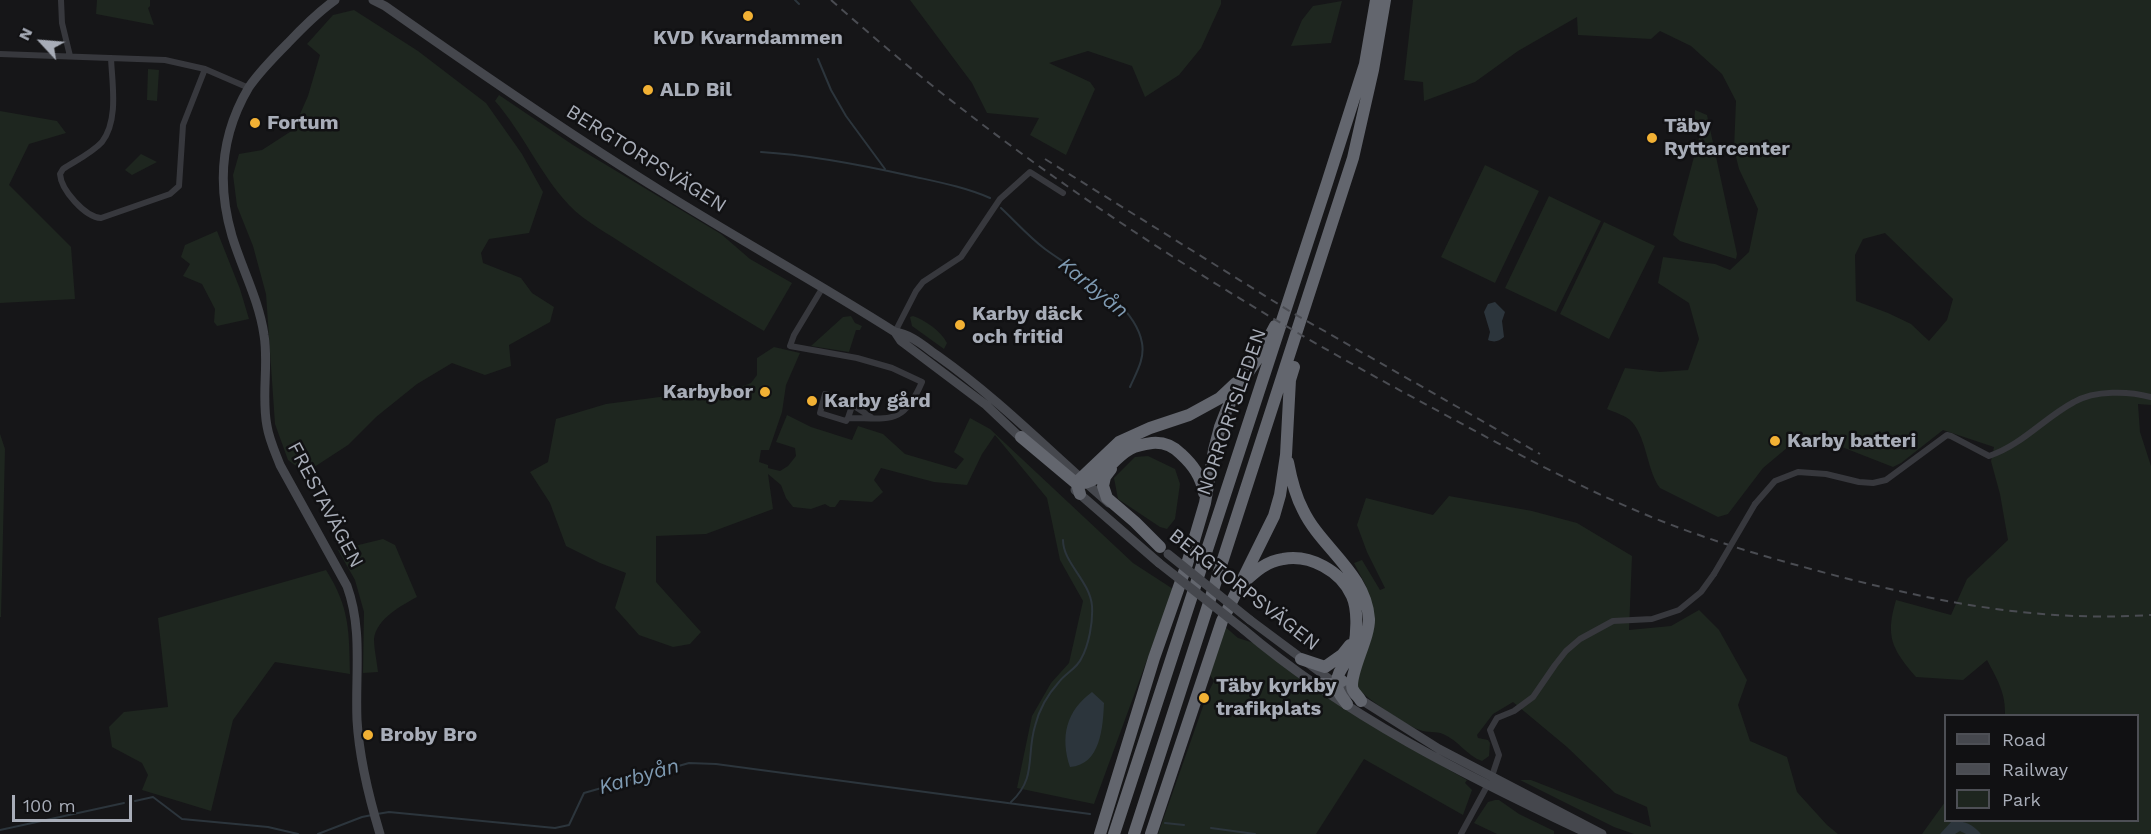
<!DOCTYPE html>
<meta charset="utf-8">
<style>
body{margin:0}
#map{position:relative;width:2151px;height:834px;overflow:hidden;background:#161618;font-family:"Work Sans",sans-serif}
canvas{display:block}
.legend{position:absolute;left:1944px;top:714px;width:195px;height:108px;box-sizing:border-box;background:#111113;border:2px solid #4d4f55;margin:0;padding:8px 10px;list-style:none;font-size:18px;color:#a8adb8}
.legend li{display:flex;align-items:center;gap:12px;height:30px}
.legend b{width:30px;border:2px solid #4d4f55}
.north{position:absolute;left:12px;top:12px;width:60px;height:60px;-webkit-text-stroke:4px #111113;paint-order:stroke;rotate:296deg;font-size:16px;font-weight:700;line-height:24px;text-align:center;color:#a8adb8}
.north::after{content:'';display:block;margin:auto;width:21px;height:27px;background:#a8adb8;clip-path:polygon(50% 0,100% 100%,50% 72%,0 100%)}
.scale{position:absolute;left:12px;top:795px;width:120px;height:27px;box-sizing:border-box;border:3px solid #a8adb8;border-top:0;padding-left:8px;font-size:18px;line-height:21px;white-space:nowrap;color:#a8adb8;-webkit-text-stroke:4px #111113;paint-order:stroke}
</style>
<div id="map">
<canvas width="2151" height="834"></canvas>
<ul class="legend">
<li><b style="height:8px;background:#45474d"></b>Road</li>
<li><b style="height:8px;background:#4a4c52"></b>Railway</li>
<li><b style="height:16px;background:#1e261f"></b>Park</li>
</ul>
<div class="north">N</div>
<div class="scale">100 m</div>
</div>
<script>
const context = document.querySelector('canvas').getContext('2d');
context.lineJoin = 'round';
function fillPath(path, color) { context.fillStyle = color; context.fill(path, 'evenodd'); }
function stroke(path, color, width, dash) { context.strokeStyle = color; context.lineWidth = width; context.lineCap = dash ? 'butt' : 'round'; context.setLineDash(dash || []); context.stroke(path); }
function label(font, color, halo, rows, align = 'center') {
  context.font = font + ' "Work Sans",sans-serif'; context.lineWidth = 5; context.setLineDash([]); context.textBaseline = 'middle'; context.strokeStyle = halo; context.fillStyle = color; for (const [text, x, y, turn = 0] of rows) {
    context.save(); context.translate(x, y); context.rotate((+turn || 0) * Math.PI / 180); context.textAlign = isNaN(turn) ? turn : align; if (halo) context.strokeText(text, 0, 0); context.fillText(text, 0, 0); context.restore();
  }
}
fillPath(new Path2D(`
 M97,0H150V6L148,8L154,25L96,14Z
 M910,0H1221V4L1201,48L1179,75L1145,97L1132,66L1088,51L1049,63L1090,82L1095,89L1066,155L1030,135L1039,118L987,113L972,83Z
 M1413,0H2151V405L2138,404L2140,432L2151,466V834H1922L1945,802L1946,820H2138V716L2005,715C2006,693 1997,679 1987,660L1963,680L1916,677C1892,649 1885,637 1896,600L1951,615L1967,579L2008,540L2000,494L1991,461L1994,447L1943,430L1901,463L1893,467L1824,440L1794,442L1763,468L1728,514L1718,517L1660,488C1647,471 1647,439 1632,422C1627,416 1614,412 1607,409L1625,368L1660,372L1688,370L1699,339L1689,303L1658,283L1663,257L1715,264L1730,270L1749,252L1758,209L1739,169L1734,149L1736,101L1722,74L1691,46L1660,31L1651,39L1578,35L1577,17L1518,51L1475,82L1424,101L1423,82L1404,80ZM1885,233L1953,299L1947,320L1929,341L1911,324L1888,313L1856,301L1855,255L1863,239Z
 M1342,1L1331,43L1291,46L1302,20L1313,6Z
 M354,10L418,51L486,103L522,154L543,192L529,233L489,239L481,253L483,263L521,278L532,293L554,307L550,322L509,345L511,366L485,375L452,363L417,384L376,417L348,445L305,473L288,460L275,424L266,294L253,246L237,206L233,175L239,154L262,150L293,130L308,96L320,55L307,44L333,15Z
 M148,69L159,70L157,101L147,100Z
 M499,95L573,145L721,234L750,259L792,283L764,331C718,304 673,276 628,247C609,234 585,222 569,205C540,174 523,133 495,101Z
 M1695,110L1707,115L1737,254L1736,259L1680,241L1673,235L1702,127L1694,125Z
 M0,111L57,121L66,133L29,144L9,185L71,247L75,299L0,303Z
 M141,154L157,162L132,175L125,170Z
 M1485,165L1539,191L1495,283L1441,257Z
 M1549,196L1601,221L1556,312L1505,288Z
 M1604,222L1655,246L1609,339L1560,314Z
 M217,231L240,289L249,319L217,326L214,322L215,309L202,284L183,276L190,264L181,257L185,245Z
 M851,316L855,323L862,326L860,330H856L849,352L811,346L843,317Z
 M913,316C925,320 941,331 947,343L944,349L912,326L910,317Z
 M774,347L800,353L786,385L782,412L769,450H761L759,462L768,465V468L780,471L788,466L796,456L795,448L776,442L787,415L811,427L852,440L858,426L883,434L905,454L956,469L964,459L954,452L970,418L990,429L1133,563L1173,589L1094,804L1017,788L1032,716L1051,683L1069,663L1083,601L1060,560L1047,498L995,435L982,454L967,485L934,482L881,468L874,480L883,492L872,502L840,500L835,507H830L825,504L811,509L793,507L786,498L781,485L768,474L773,509L706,534L656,536V582L701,632L690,644L673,647L639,635L615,608L626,573L600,563L566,546L550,503L530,472L548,462L556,419L606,404L675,395L690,387L743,386L751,383L757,375V358Z
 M0,434L5,449L1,617H0Z
 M1148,456L1175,469L1180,484L1175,519L1167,529L1160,527L1118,499L1114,478L1135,457Z
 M1449,496L1532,511L1577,523L1632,556L1629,630L1671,626L1699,610L1719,630L1747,680L1738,705L1750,741L1787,757L1797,792L1827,825L1838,834H1634L1614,827L1520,780H1531L1651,827L1647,807L1615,793L1567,747L1513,702L1493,714L1477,735L1478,738L1488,740L1490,743L1489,756L1482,761C1467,756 1458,740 1443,734C1436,731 1427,733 1420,730C1406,726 1368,699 1357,688L1370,603L1366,586L1354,563L1362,560L1380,590L1385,588L1367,552L1357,525L1366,498L1433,515Z
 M383,539L395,545L417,597C402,605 376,619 374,639C374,649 377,662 378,672L363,673L364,612L355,580L338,550Z
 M326,570C350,608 349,631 350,674L275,662L233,720L211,811L142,790L148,775L142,763L112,747L109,727L124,712L168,707L158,618Z
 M1223,625L1238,638L1254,643C1323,691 1392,739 1467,780L1465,783L1472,790L1463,815L1364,759L1316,834H1158L1207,695L1214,681L1210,675L1213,656Z
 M1495,800H1499L1519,814L1554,831V834H1497L1474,823L1488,802Z`), '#1e261f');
fillPath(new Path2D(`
 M1495,302L1505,312L1502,321L1504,337C1499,341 1495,343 1488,340L1490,332L1484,312L1488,304Z
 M1092,692L1104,703C1103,726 1101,765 1070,767C1060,737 1066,711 1092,692Z
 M1952,821C1966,821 1972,824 1981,834H1966L1960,831L1955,834H1940Z`), '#2c353c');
stroke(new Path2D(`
 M795,0L799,4
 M818,59L831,90L846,116L885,169
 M761,152C811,155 862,165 911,176C938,182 965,187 990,198
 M1001,208C1015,221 1029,237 1045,249C1076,272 1135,302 1142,343C1145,359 1136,373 1130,387
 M135,801L153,797L182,819L268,827L298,834
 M1011,802C1037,778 1026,756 1035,726C1039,710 1048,694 1059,682C1065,674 1077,668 1081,659C1089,645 1093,622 1092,606C1090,581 1063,563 1063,540
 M377,814L389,812L555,828L569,825L584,793L689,763L716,764L1090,814
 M1165,823L1184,825
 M1211,828L1255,834
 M0,830L124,803
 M318,834L362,817L372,815`), '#2c353c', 2);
stroke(new Path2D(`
 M61,0L62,23L70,56
 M0,54L165,60L205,69L249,88
 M111,58C112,83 119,120 102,142C92,153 75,161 63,169L60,174C61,190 85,217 101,218L170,194L179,186L183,125L205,69
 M823,287L794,335L790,346L857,358L892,368L922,382C903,426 889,418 848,418L846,421L820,413L825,394L850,401L851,409L848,418
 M895,332L916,291L923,282L961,257L1000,199L1030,172L1063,193
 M851,404L871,417
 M1755,504L1775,481L1798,472L1826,474L1859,482L1873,483L1886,480L1947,435L1951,436L1989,456C2022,445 2044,418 2074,402C2095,390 2129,391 2151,397
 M1492,776L1499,755L1490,730L1497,718L1514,711L1533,697L1555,665L1566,651L1580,639L1613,621L1652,619L1679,610L1701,592L1714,574
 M1461,834L1487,786`), '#37383d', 6);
stroke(new Path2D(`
 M335,0C317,13 303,27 288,43C274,57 260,71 249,87C221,134 217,185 232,236C242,269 259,300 264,335C269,365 261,396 267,426C269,439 275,452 280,465L347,586C363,630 355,674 357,720C359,755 370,801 380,834
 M373,0L385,6C476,70 567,133 661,191C738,239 818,283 895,332L901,341L986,405L1024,441
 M895,332C911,334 925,347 938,356C1000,400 1052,454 1109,503
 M1075,490L1159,563
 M1250,620L1336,684L1439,749L1602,834
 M1243,629C1345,716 1468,777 1589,834`), '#45474d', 9);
stroke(new Path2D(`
 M1021,437L1077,484C1102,483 1110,460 1130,449C1137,445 1144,444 1152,443C1163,442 1173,446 1181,454C1193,465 1201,476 1204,493
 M1288,462C1291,478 1295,495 1303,510C1321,548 1366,573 1369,619C1370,638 1347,677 1353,690C1355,694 1359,697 1361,701
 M1111,469L1105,477L1103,486L1107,498L1135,522L1160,547
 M1080,494L1077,484L1080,479L1119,442L1150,428L1189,415L1220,398L1236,383
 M1244,582C1256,571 1267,561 1283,559C1310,554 1341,571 1352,596C1358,609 1357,633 1354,647C1350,660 1336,670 1337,684C1337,693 1343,698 1347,704
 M1301,659L1325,667L1342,655L1350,645
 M1317,684H1336L1342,681
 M1100,834L1154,658L1187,564L1205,503L1214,450L1220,427L1227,409L1239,386L1258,358L1275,326
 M1114,834L1327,183L1365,64L1376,0
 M1134,834L1353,158L1373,70L1385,0
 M1151,834L1222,621L1274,516L1280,495L1286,455L1290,380L1294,367`), '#63666e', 12);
stroke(new Path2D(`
 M831,0C872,36 914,72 957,105C1100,216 1256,313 1416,399C1492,440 1569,483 1649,516C1712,542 1776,560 1841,577C1947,604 2041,622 2151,615
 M1045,159L1291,312L1540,454`), '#4a4c52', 2, [8, 6]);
stroke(new Path2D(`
 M1714,574L1755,504`), '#37383d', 6);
stroke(new Path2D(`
 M1168,554L1250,620
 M1159,563L1243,629`), '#45474d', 9);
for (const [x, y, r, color] of [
 [748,16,6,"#f2b134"],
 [648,90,6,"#f2b134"],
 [255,123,6,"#f2b134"],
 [1652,138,6,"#f2b134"],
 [960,325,6,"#f2b134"],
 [765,392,6,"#f2b134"],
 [812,401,6,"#f2b134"],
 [1775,441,6,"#f2b134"],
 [1204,698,6,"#f2b134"],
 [368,735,6,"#f2b134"]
]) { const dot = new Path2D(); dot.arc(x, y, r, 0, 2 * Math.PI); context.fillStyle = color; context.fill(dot); stroke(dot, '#111113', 2); }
label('bold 20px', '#a8adb8', '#111113', [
 ["KVD Kvarndammen",748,38,"center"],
 ["ALD Bil",660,90],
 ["Fortum",267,123],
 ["Täby",1664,126],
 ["Ryttarcenter",1664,149],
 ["Karby däck",972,314],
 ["och fritid",972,337],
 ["Karbybor",753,392,"right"],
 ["Karby gård",824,401],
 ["Karby batteri",1787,441],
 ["Täby kyrkby",1216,686],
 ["trafikplats",1216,709],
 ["Broby Bro",380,735]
], 'left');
label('20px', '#a8adb8', '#111113', [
 ["BERGTORPSVÄGEN",646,159,32],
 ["NORRORTSLEDEN",1232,412,-71],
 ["FRESTAVÄGEN",325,505,62],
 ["BERGTORPSVÄGEN",1244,590,38]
]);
label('italic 21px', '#7f9bb3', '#111113', [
 ["Karbyån",1093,288,39],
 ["Karbyån",639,777,-16]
]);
</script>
